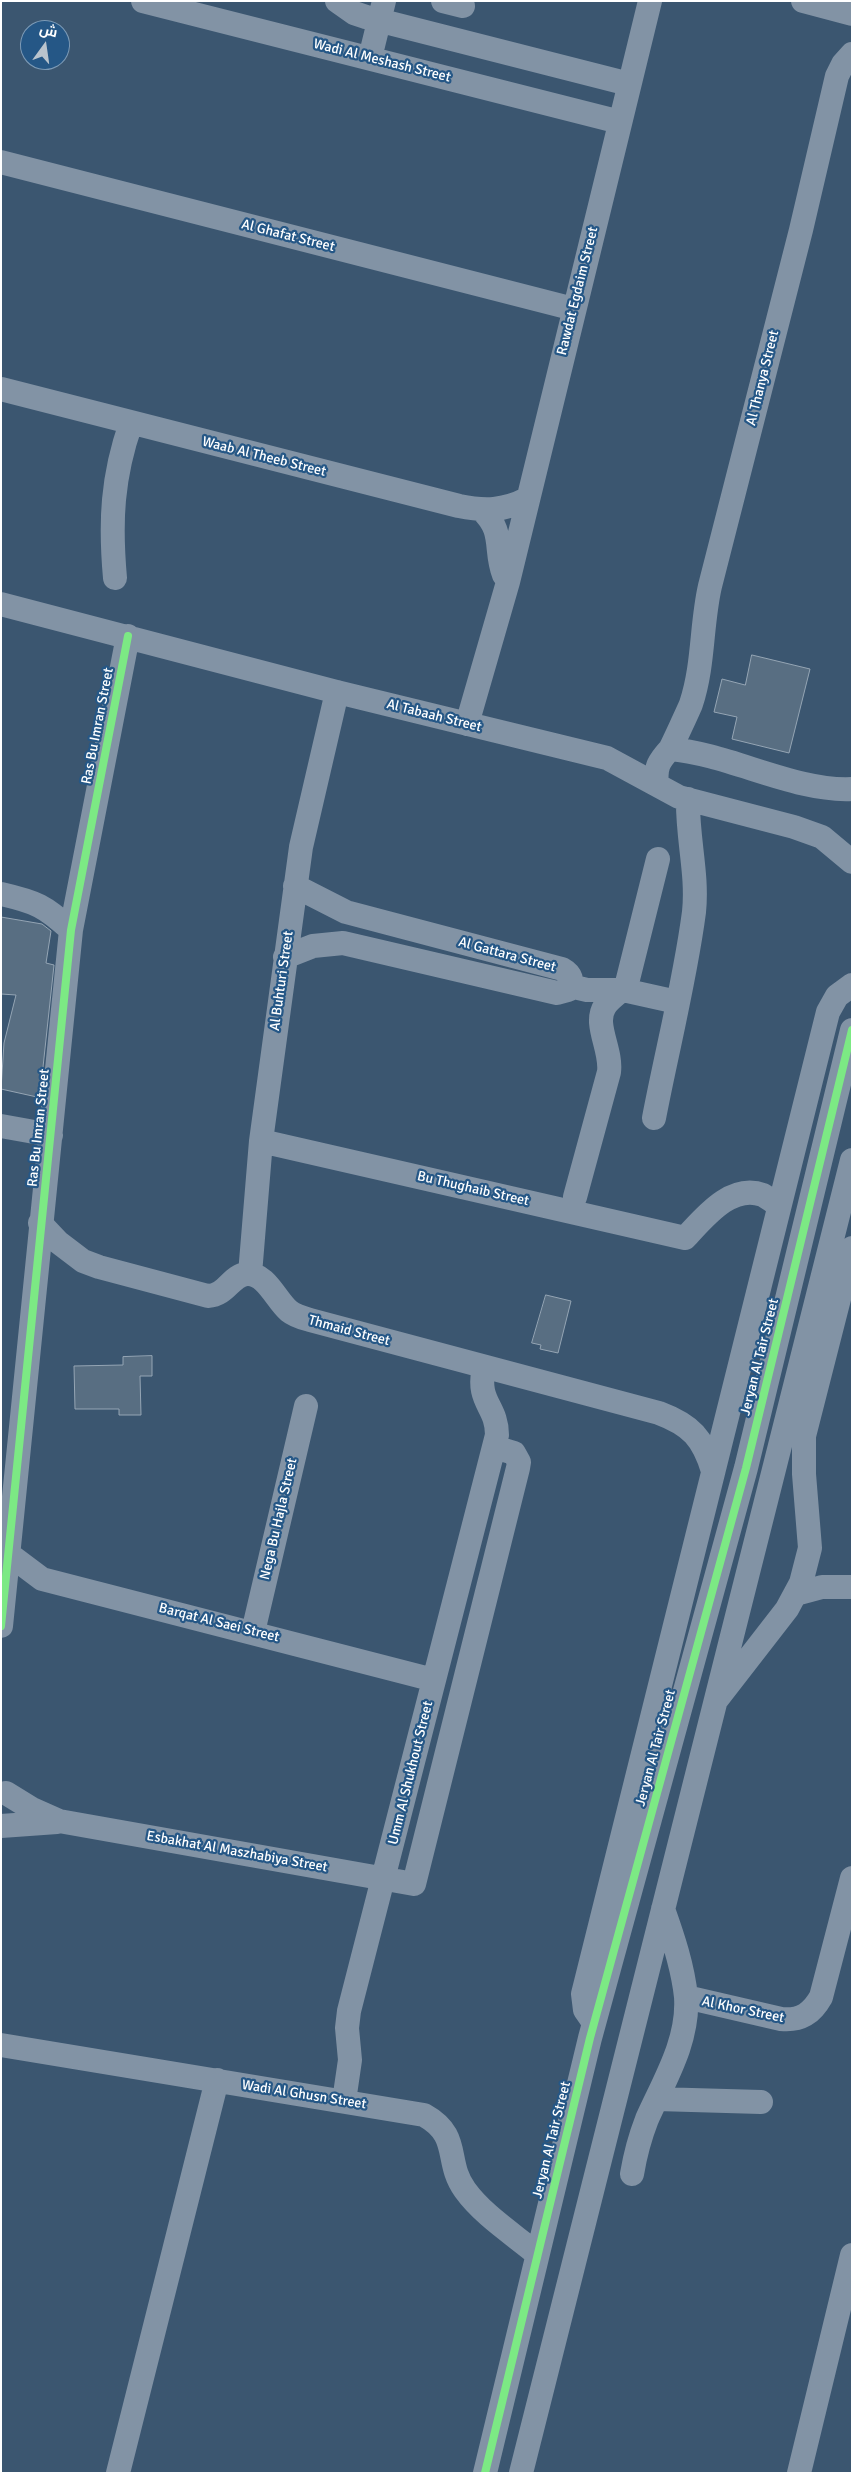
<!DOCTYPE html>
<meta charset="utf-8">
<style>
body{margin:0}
#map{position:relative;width:853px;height:2474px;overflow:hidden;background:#3b5670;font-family:Signika,Cairo,sans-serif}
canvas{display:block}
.frame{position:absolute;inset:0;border:2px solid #fff;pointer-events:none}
.north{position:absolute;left:20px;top:20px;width:50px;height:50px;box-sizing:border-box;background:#255786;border:1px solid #7c9ab6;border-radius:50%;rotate:14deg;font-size:14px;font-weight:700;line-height:20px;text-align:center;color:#fff}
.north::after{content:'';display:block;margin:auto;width:18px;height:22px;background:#bac4cd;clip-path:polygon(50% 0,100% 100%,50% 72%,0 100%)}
</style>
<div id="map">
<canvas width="853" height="2474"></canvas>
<div class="frame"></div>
<div class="north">ش</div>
</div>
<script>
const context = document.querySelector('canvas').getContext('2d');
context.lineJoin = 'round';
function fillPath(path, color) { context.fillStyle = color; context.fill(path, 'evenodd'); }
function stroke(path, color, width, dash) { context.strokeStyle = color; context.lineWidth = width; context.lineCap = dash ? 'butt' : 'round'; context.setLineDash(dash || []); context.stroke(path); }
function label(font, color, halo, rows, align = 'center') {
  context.font = font + ' Signika,sans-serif'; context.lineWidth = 4.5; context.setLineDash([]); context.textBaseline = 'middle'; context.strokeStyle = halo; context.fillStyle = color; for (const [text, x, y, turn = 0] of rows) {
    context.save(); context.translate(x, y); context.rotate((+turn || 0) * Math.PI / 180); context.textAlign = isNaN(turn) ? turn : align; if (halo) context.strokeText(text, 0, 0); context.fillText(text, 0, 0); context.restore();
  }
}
const building = new Path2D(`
 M752,655L810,669L789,753L732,739L737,717L714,712L722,679L745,685Z
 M1,917L42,924L51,931L46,963L54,965L43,1067L37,1097L1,1089L4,1043L16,995L1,994Z
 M546,1295L571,1301L558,1353L540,1349L541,1345L532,1343Z
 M152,1356V1376H140L141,1415H119V1409H75L74,1366L123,1365V1357Z`);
fillPath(building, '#586e82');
stroke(building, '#95a5b4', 1);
stroke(new Path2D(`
 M143,1L620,122
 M337,1L354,13L366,17L629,84
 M443,1L463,6
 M803,1L852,14
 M370,58L384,1
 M1,162L574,309
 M1,389L459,506C484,511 504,511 527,499
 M482,510C505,532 494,549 504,575
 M115,578C110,522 112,477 131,423
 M1,604L337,692L607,758L679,797L794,827L822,837L852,862
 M467,724L508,582L650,1
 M670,749C729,754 795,792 852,789
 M657,783C655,767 659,761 670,749C672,746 689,709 691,704C704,665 701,625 710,586L801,230L837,76L843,64L852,54
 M1,894C36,902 45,906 71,930
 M285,957L313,946L343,943L557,993L568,990C574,981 571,974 562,969L346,912L295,886
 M570,986L587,990H623L677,1002
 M654,1118C667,1050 685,981 694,912C698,874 687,837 688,799
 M1,1126L51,1135
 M261,1141L685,1238C704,1218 731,1183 763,1195C768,1198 774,1202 779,1206
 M575,1197L609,1072C612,1049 593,1024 605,1006C611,997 621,993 627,983L658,859
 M40,1223L58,1242L83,1261L99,1267L208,1296C227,1295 231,1275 247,1274C266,1273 276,1300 289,1311C295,1316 303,1318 310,1320L659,1413C691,1425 703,1438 713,1471
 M250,1274L261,1141L301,847L337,692
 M10,1555L42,1579L434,1680
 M796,1594L822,1587H852
 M1,1626L71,930L128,636
 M253,1632L306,1406
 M718,1698L787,1609L801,1583L810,1548L804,1474V1436L852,1248
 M6,1793L32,1809L59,1821L414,1884L518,1468L519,1462L514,1453L494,1447
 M1,1826L57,1822
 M686,1997L781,2019C801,2021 812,2013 821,1997L852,1878
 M594,2023L585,2010L583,1994L828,1012L837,996L852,985
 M1,2045L424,2115C462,2136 444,2161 465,2190C483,2215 513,2234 537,2254
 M657,2099L761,2102
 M344,2101L350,2060L347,2028L349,2011L497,1435C497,1405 476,1403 484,1367
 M632,2174C635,2156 640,2137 647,2119C664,2081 689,2041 686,1997C683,1967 673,1937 663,1909
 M118,2473L217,2080
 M485,2473L590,2038L746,1468L852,1030
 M521,2473L852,1160
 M799,2473L852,2255`), '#8293a5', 24);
stroke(new Path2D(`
 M1,1626L71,930L128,636
 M485,2473L590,2038L746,1468L852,1030`), '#7ce984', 8);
label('14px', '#fff', '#255786', [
 ["Wadi Al Meshash Street",382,61,14],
 ["Al Ghafat Street",288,236,14],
 ["Rawdat Egdaim Street",578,291,-76],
 ["Al Thanya Street",763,378,-76],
 ["Waab Al Theeb Street",264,457,14],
 ["Al Tabaah Street",434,716,14],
 ["Ras Bu Imran Street",98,726,-79],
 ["Al Gattara Street",507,955,15],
 ["Al Buhturi Street",282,981,-82],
 ["Ras Bu Imran Street",39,1128,-84],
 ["Bu Thughaib Street",473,1189,13],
 ["Thmaid Street",349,1331,15],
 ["Jeryan Al Tair Street",760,1357,-76],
 ["Nega Bu Hajla Street",279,1519,-77],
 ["Barqat Al Saei Street",219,1623,14],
 ["Jeryan Al Tair Street",656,1748,-75],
 ["Umm Al Shukhout Street",411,1773,-76],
 ["Esbakhat Al Maszhabiya Street",237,1852,10],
 ["Al Khor Street",743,2010,12],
 ["Wadi Al Ghusn Street",304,2095,9],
 ["Jeryan Al Tair Street",552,2140,-76]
]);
</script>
